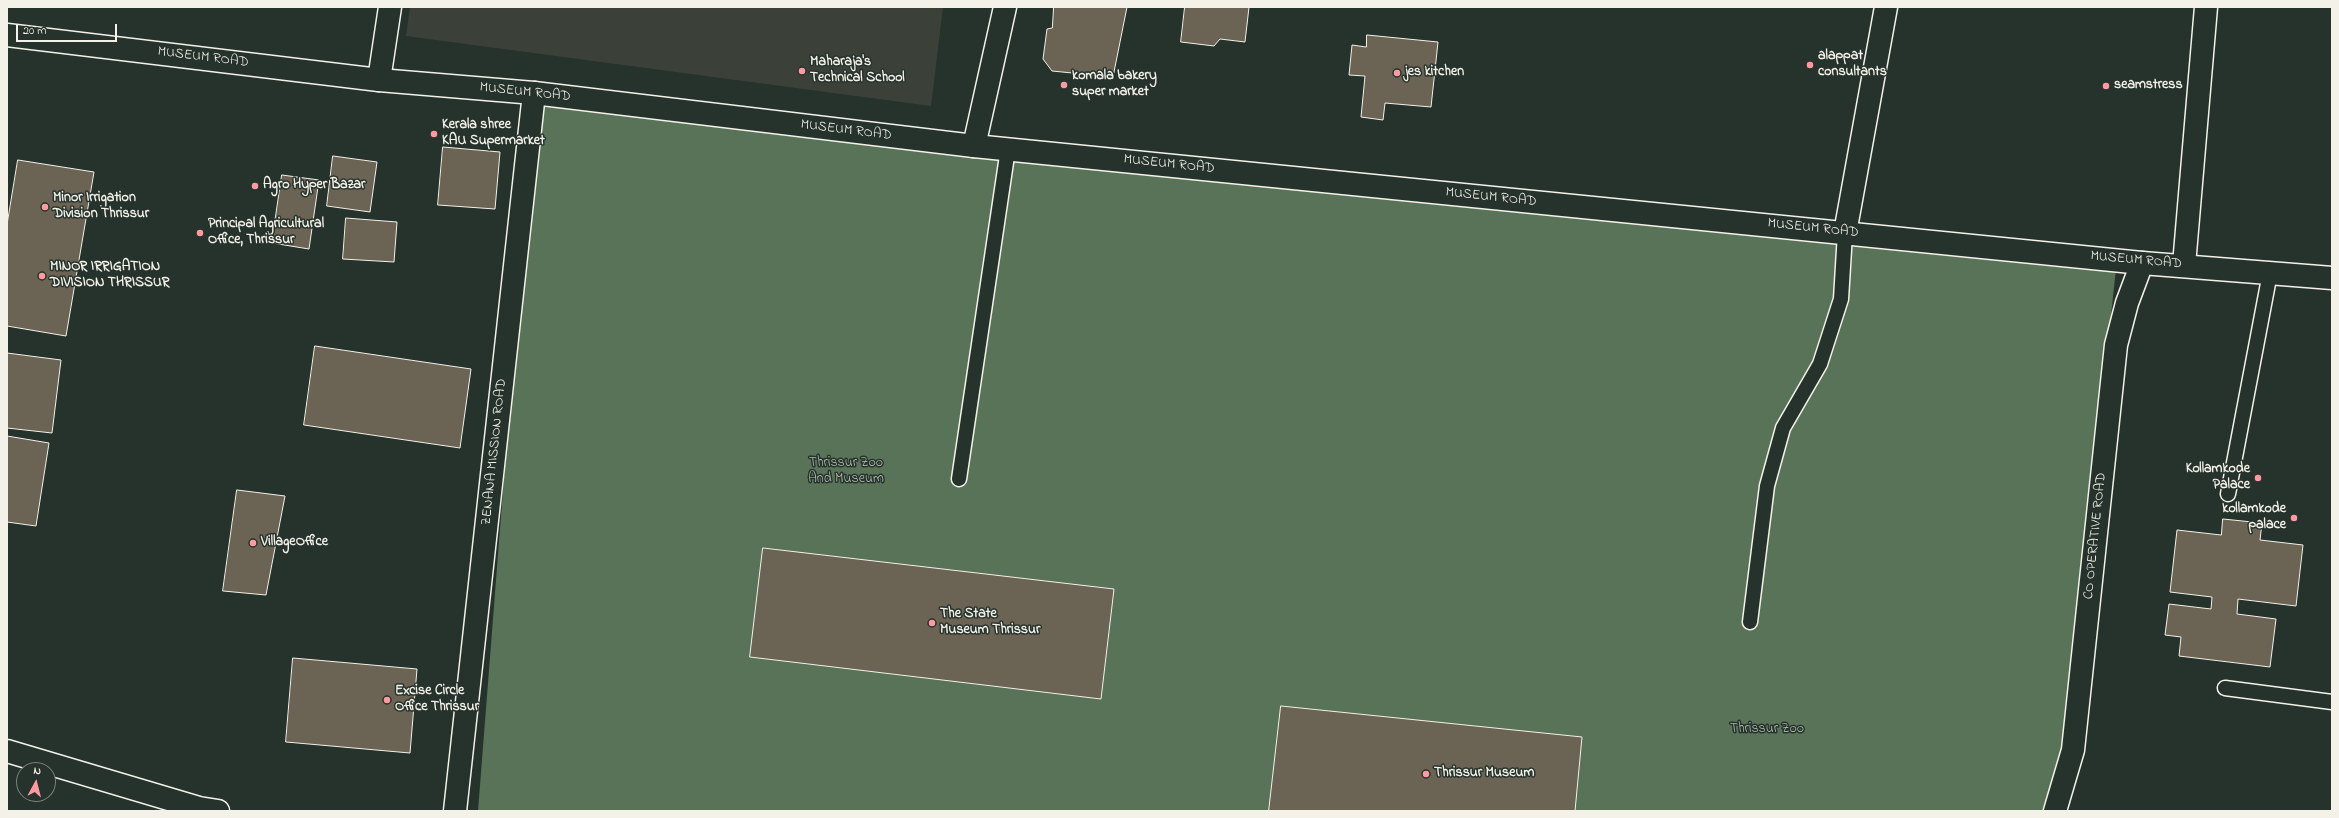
<!DOCTYPE html>
<style>
body{margin:0}
#map{position:relative;width:2339px;height:818px;overflow:hidden;background:#26332d;font-family:"Indie Flower",sans-serif}
canvas{display:block}
.frame{position:absolute;inset:0;border:8px solid #f4f1e8;pointer-events:none}
.north{position:absolute;left:16px;top:762px;width:40px;height:40px;box-sizing:border-box;background:#26332d;border:1px solid #787f78;border-radius:50%;rotate:7deg;font-size:11px;font-weight:700;line-height:16px;text-align:center;color:#f4f1e8}
.north::after{content:'';display:block;margin:auto;width:14px;height:18px;background:#ff9aa2;clip-path:polygon(50% 0,100% 100%,50% 72%,0 100%)}
.scale{position:absolute;left:16px;top:24px;width:101px;height:18px;box-sizing:border-box;border:2px solid #f4f1e8;border-top:0;padding-left:5px;font-size:12px;line-height:14px;white-space:nowrap;color:#f4f1e8;-webkit-text-stroke:3px #26332d;paint-order:stroke}
</style>
<div id="map">
<canvas width="2339" height="818"></canvas>
<div class="frame"></div>
<div class="north">N</div>
<div class="scale">20 m</div>
</div>
<script>
const context = document.querySelector('canvas').getContext('2d');
context.lineJoin = 'round';
function fillPath(path, color) { context.fillStyle = color; context.fill(path, 'evenodd'); }
function stroke(path, color, width, dash) { context.strokeStyle = color; context.lineWidth = width; context.lineCap = dash ? 'butt' : 'round'; context.setLineDash(dash || []); context.stroke(path); }
function label(font, color, halo, rows, align = 'center') {
  context.font = font + ' "Indie Flower",sans-serif'; context.lineWidth = 3; context.setLineDash([]); context.textBaseline = 'middle'; context.strokeStyle = halo; context.fillStyle = color; for (const [text, x, y, turn = 0] of rows) {
    context.save(); context.translate(x, y); context.rotate((+turn || 0) * Math.PI / 180); context.textAlign = isNaN(turn) ? turn : align; if (halo) context.strokeText(text, 0, 0); context.fillText(text, 0, 0); context.restore();
  }
}
fillPath(new Path2D(`
 M410,7H943L931,106L406,36Z`), '#3b4139');
fillPath(new Path2D(`
 M534,93L2117,260L2057,811H478Z`), '#597359');
const building = new Path2D(`
 M1054,7H1127L1113,77L1052,71L1043,59L1047,29L1052,28Z
 M1185,7H1249L1245,42L1220,39L1214,46L1181,42Z
 M1367,35L1438,42L1431,107L1385,103L1383,120L1361,117L1365,76L1349,75L1352,45L1366,47Z
 M443,147L500,152L495,209L438,205Z
 M333,156L377,162L370,212L327,206Z
 M18,160L94,172L66,336L7,326V225Z
 M282,175L319,180L309,249L272,243Z
 M346,218L397,222L394,262L343,259Z
 M315,346L471,369L460,448L304,425Z
 M7,353L61,360L52,433L7,428Z
 M7,436L49,443L36,526L7,522Z
 M237,490L285,496L266,595L223,591Z
 M2223,519L2262,523L2260,540L2303,545L2296,606L2238,599L2237,614L2276,619L2270,667L2179,656L2181,637L2165,635L2169,604L2211,609L2212,597L2170,592L2177,530L2221,535Z
 M763,548L1114,589L1101,699L750,657Z
 M293,658L417,669L410,753L286,742Z
 M1281,706L1582,737L1575,811H1269Z`);
fillPath(building, '#6b6354');
stroke(building, '#f4f1e8', 1);
const service = new Path2D(`
 M959,479L1008,149
 M2228,494L2270,273
 M1750,622L1767,486L1783,428L1820,364L1841,299L1845,233
 M2225,688L2332,702`);
const minor = new Path2D(`
 M379,80L390,7
 M974,146L1005,7
 M1845,233L1886,7
 M2184,265L2206,7
 M7,751L199,808L218,811
 M2055,811L2073,750L2116,345L2127,303L2142,263`);
const tertiary = new Path2D(`
 M455,811L534,93`);
const secondary = new Path2D(`
 M7,35L379,80L534,93L974,146L2142,263L2332,278`);
stroke(service, '#f4f1e8', 17);
stroke(minor, '#f4f1e8', 25);
stroke(tertiary, '#f4f1e8', 25);
stroke(secondary, '#f4f1e8', 25);
stroke(service, '#26332d', 14);
stroke(minor, '#26332d', 22);
stroke(tertiary, '#26332d', 22);
stroke(secondary, '#26332d', 22);
for (const [x, y, r, color] of [
 [1810,65,4,"#ff9aa2"],
 [802,71,4,"#ff9aa2"],
 [1397,73,4,"#ff9aa2"],
 [1064,85,4,"#ff9aa2"],
 [2106,86,4,"#ff9aa2"],
 [434,134,4,"#ff9aa2"],
 [255,186,4,"#ff9aa2"],
 [45,207,4,"#ff9aa2"],
 [200,233,4,"#ff9aa2"],
 [42,276,4,"#ff9aa2"],
 [2258,478,4,"#ff9aa2"],
 [2294,518,4,"#ff9aa2"],
 [253,543,4,"#ff9aa2"],
 [932,623,4,"#ff9aa2"],
 [387,700,4,"#ff9aa2"],
 [1426,774,4,"#ff9aa2"]
]) { const dot = new Path2D(); dot.arc(x, y, r, 0, 2 * Math.PI); context.fillStyle = color; context.fill(dot); stroke(dot, '#26332d', 1.5); }
label('bold 14px', '#f4f1e8', '#26332d', [
 ["alappat",1818,57],
 ["consultants",1818,73],
 ["Maharaja's",810,63],
 ["Technical School",810,79],
 ["jes kitchen",1405,73],
 ["komala bakery",1072,77],
 ["super market",1072,93],
 ["seamstress",2114,86],
 ["Kerala shree",442,126],
 ["KAU Supermarket",442,142],
 ["Agro Hyper Bazar",263,186],
 ["Minor Irrigation",53,199],
 ["Division Thrissur",53,215],
 ["Principal Agricultural",208,225],
 ["Office, Thrissur",208,241],
 ["MINOR IRRIGATION",50,268],
 ["DIVISION THRISSUR",50,284],
 ["Kollamkode",2250,470,"right"],
 ["Palace",2250,486,"right"],
 ["kollamkode",2286,510,"right"],
 ["palace",2286,526,"right"],
 ["VillageOffice",261,543],
 ["The State",940,615],
 ["Museum Thrissur",940,631],
 ["Excise Circle",395,692],
 ["Office Thrissur",395,708],
 ["Thrissur Museum",1434,774]
], 'left');
label('14px', '#f4f1e8', '#26332d', [
 ["MUSEUM ROAD",203,58,7],
 ["MUSEUM ROAD",525,93,6],
 ["MUSEUM ROAD",846,131,7],
 ["MUSEUM ROAD",1169,165,6],
 ["MUSEUM ROAD",1491,198,6],
 ["MUSEUM ROAD",1813,229,6],
 ["MUSEUM ROAD",2136,261,5],
 ["ZENANA MISSION ROAD",495,452,-84],
 ["CO OPERATIVE ROAD",2096,536,-84]
]);
label('14px', '#b6bfaf', '#26332d', [
 ["Thrissur Zoo",846,464],
 ["And Museum",846,480],
 ["Thrissur Zoo",1767,730]
]);
</script>
